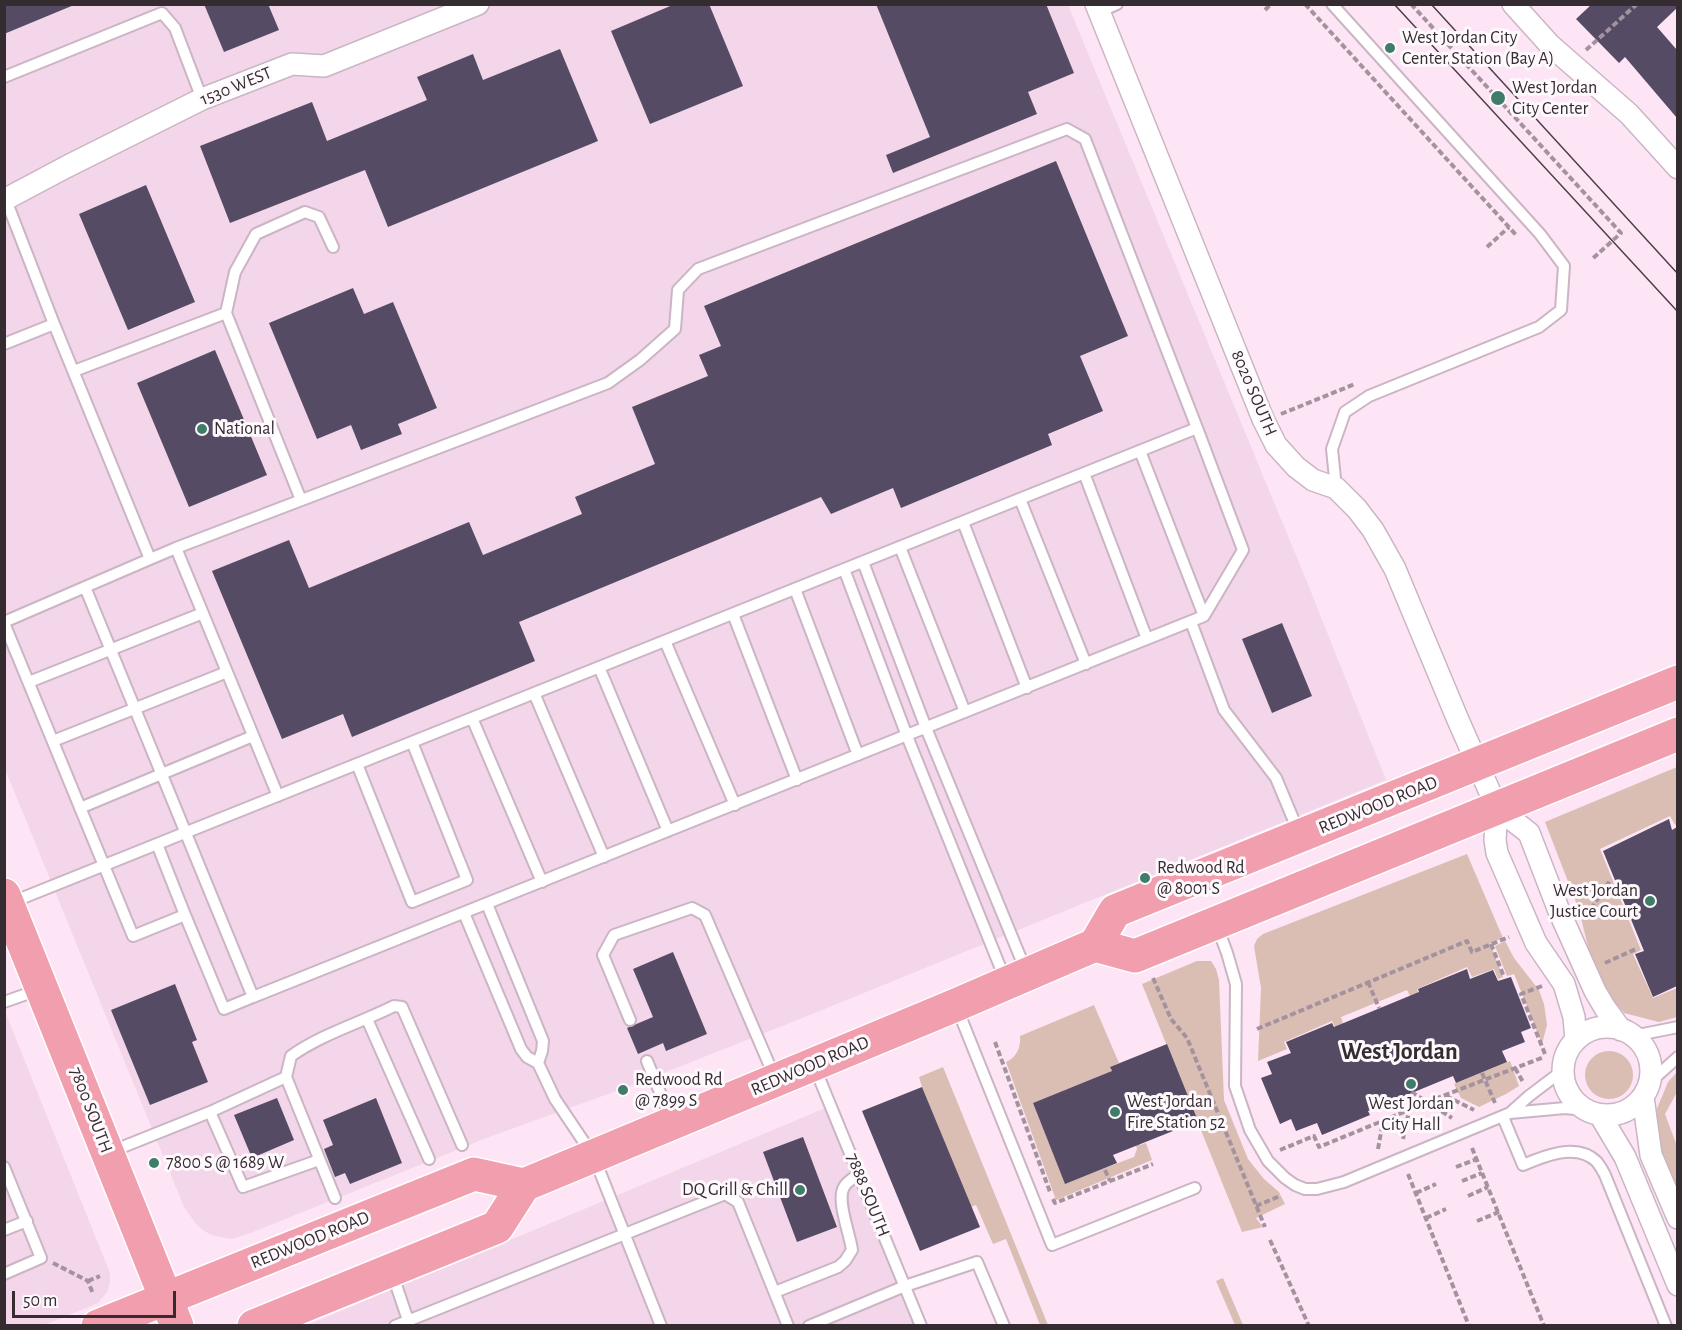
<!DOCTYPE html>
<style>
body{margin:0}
#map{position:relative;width:1682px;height:1330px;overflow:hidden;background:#fde5f5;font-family:"Alegreya Sans",sans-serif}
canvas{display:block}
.frame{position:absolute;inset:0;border:6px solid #352c32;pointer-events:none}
.scale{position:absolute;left:12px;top:1291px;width:164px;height:27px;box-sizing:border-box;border:3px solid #352c32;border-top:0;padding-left:8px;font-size:18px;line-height:21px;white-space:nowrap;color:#352c32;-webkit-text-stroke:4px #fef9fc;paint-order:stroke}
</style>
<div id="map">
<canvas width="1682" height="1330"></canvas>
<div class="frame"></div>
<div class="scale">50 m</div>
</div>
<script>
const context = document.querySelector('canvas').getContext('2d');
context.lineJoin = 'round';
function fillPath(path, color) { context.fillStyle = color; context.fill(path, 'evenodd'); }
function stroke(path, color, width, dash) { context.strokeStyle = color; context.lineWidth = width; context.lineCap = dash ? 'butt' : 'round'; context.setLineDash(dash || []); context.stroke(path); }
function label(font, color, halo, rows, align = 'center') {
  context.font = font + ' "Alegreya Sans",sans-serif'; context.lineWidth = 6; context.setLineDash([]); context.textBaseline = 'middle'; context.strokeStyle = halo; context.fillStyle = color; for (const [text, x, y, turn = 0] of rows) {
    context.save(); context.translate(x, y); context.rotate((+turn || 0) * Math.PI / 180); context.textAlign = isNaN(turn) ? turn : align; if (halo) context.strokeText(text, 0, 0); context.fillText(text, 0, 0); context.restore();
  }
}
fillPath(new Path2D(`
 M4,5H1068L1305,577L1386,780L800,1019L633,1085L489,1137L253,1232L232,1239L214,1236L204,1231L196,1224L184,1207L5,769Z
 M4,1009L110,1273V1282L107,1292L98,1303L44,1325H5Z
 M835,1104L924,1326H305Z`), '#f3d6e9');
fillPath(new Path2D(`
 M1677,767V824L1675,825L1670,816L1600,849L1641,950L1633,954L1653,998L1677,988V1017L1659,1022L1624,1013L1604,990L1592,963L1579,910L1545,822Z
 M1467,854L1503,938L1490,943L1503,977L1498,979L1494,969L1472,977L1467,967L1417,989L1420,999L1413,1002L1407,990L1341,1017L1345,1030L1338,1033L1332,1021L1284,1042L1287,1049L1258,1061L1261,988L1254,946L1257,939L1263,934Z
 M1505,941L1514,958L1539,990L1544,1004L1547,1025L1542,1044L1514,974L1507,976L1495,946Z
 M1197,961H1211L1216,969L1219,980L1224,1100L1248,1159L1264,1179L1279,1192L1285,1204L1256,1218L1263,1227L1242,1232L1142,984Z
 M1094,1005L1119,1063L1110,1067L1113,1075L1081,1084L1033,1103L1065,1183L1134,1157L1137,1149L1135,1141L1137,1139L1140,1145L1146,1143L1152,1160L1056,1200L1006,1062C1017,1057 1021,1047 1020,1036Z
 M1585 1075a24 24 0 1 1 48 0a24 24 0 1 1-48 0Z
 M1510,1061L1519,1086L1506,1094L1479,1107L1461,1098L1454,1084Z
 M943,1067L1048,1325H1040L1006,1239L993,1244L976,1205L971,1207L922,1087L919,1077Z
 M1677,1072V1092L1665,1114L1677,1146V1192L1656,1151L1653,1118L1668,1082Z
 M1223,1278L1243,1325H1235L1216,1281Z`), '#dabeb3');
fillPath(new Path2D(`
 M4,4H74V5L4,34Z
 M204,4H268L279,30L224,52Z
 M675,4H709L743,86L650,124L611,31Z
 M876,4H1046L1074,73L1028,92L1037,114L893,173L886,155L930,137Z
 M1592,4H1677V8L1657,27L1677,50V118L1625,57L1619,63L1576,19Z
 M560,49L598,141L388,227L365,170L230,223L200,146L312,102L327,141L427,100L417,77L473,54L483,80Z
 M1056,161L1128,336L1080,356L1103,411L1048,434L1052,445L901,508L893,488L831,514L821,497L519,622L535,661L352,737L343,714L282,739L212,571L289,540L309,588L469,522L483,555L582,514L575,497L655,464L632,407L708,376L699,355L721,346L704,306Z
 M146,185L195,302L128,330L79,214Z
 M353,288L364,314L393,302L437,408L398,424L402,434L361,450L351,425L317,439L269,323Z
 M215,350L267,475L189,507L137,383Z
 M1282,623L1312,696L1272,713L1242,639Z
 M1669,819L1672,830L1677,827V986L1653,997L1635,954L1644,951L1603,851Z
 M673,952L707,1034L666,1051L663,1043L638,1054L627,1028L653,1017L633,969Z
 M1467,969L1470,979L1493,970L1498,981L1511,977L1531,1028L1521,1032L1525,1042L1502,1051L1507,1062L1456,1083L1453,1076L1368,1111L1370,1115L1322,1135L1317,1123L1296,1131L1291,1119L1280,1124L1261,1078L1272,1074L1267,1062L1291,1053L1286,1042L1332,1023L1334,1027L1419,992L1418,989Z
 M175,984L197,1040L192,1042L208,1082L150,1105L111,1010Z
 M1167,1044L1198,1121L1113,1155L1117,1163L1065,1184L1033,1103L1112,1071L1110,1067Z
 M922,1087L980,1227L920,1251L862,1111Z
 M277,1098L294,1140L252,1158L234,1115Z
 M376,1098L402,1163L350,1184L345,1173L335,1177L324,1149L333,1145L323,1120Z
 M803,1137L837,1227L797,1242L763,1152Z`), '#564b64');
const lane = new Path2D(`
 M1332,4L1540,234L1564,266L1561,310L1539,327L1369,396L1345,412L1332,449L1336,488
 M1099,12L1117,4
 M4,77L162,13L175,28L202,99
 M6,200L54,324
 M226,313L235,272L256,234L305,212L319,217L333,247
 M4,344L54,324L150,559L176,548L278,796
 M74,371L226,313L301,500
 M1140,451L1204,616
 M1084,473L1147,639
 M1020,499L1086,664
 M963,522L1027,688
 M900,547L965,712
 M176,548L608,383L640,360L675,329L678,290L698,269L1067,129L1085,139L1197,428
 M863,562L926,728L1026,971
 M844,569L907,736L1005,979
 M795,589L858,755
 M733,614L797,780
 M4,622L150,559
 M1191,622L1224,710L1276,778L1299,833
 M4,623L133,936L185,915L224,1009L253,997
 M665,641L735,805
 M599,667L668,831
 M29,682L203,613
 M534,693L604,857
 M472,718L542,882
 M53,741L227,672
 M357,764L412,902L467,880L412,742
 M80,808L253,736
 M157,844L185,915
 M10,903L187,832L1197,428L1243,550L1204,616L253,997L85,587
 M487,904L543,1041L542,1051L538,1063
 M464,913L521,1049L527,1057L538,1063L555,1099L594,1157L661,1326
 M1217,926L1227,953L1236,984L1235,1086L1250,1130L1268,1161L1285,1178L1295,1185L1305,1189H1317L1344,1182L1510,1113L1529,1096L1562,1071
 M4,1002L38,990
 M957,1008L1052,1245L1195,1188
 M367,1019L429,1159
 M630,1020L603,955L614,935L692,908L705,915L775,1078
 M1633,1036L1678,1027
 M647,1061L671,1119
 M815,1068L921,1326
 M286,1077L291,1056C322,1034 360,1023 394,1006L402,1007L462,1145
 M1649,1083L1678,1057
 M210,1112L243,1187L319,1160
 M1510,1113L1565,1108L1585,1110
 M1503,1117L1523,1165C1544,1156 1577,1142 1597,1162C1600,1166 1603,1171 1605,1175L1666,1326
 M110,1152L210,1112L286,1077L335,1198
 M4,1167L41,1258L4,1274
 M4,1230L27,1221
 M392,1273L410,1326
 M775,1292L838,1267L845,1261L852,1250C850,1234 836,1200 844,1187C847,1181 854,1178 859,1174
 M395,1326L725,1194L738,1202L788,1326
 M809,1326L905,1286L977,1262L1004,1326`);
const street = new Path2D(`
 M1096,4L1263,419L1276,445L1296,467L1313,480L1336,488L1357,509L1373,530L1395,569L1458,720L1497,808L1495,840L1497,853L1536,943L1564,984L1574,1017L1576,1040
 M1513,4L1550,45L1629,114L1678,168
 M4,200L68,166L202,99L292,64L324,66L478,4
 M1497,808L1529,833L1559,911L1595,991L1605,1008L1621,1030
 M1563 1071a44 44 0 1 1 88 0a44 44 0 1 1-88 0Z
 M1643,1097L1651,1155L1678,1218
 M1600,1115L1625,1157L1678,1285`);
const primary = new Path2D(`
 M4,895L177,1326
 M1095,945L1135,956L1678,734
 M98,1326L474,1174L524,1185
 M254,1326L497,1227L524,1185L956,1005L1095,945L1115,911L1678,682`);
stroke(lane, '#cbb5c4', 14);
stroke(street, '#cbb5c4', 24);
stroke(primary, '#fff', 36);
stroke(new Path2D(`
 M1305,4L1517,236
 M1411,4L1621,233L1591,260
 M1265,10L1271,4
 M1586,50L1637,4
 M1487,247L1509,227
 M1281,414L1355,384
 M1591,909L1611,879
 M1491,944L1504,977
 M1605,963L1638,948
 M1153,978L1171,1019L1187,1038L1265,1227
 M1368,982L1379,1008
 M1542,986L1521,994L1545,1054
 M1257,1029L1467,941L1472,952L1509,937
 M995,1042L1050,1192
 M1515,1068L1523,1082
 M1482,1073L1495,1103
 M1446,1096L1474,1110
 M1427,1102L1544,1057
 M1403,1139L1413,1093L1452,1118
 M1472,1148L1544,1326
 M1378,1149L1383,1121
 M1280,1150L1314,1136L1319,1147L1409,1110
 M1456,1167L1477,1159
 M1105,1170L1110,1181
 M1408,1174L1469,1326
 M1462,1181L1482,1173
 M1416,1193L1436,1184
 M1468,1196L1488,1187
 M1053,1199L1055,1203L1153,1164
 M1256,1206L1280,1196
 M1426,1218L1446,1209
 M1477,1221L1499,1212
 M1270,1240L1309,1326
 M53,1263L88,1281L93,1294
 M88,1281L100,1276`), '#a4939e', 4, [6, 3]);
stroke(lane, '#fff', 10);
stroke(street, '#fff', 21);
stroke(primary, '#f19eae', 33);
stroke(new Path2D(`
 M1394,4L1678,312
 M1431,4L1678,274`), '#4b4047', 1.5);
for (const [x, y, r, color] of [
 [1390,48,6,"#3f7d6a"],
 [1498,98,8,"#3f7d6a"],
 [202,429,6,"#3f7d6a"],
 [1145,878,6,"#3f7d6a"],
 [1650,901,6,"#3f7d6a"],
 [1411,1084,6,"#3f7d6a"],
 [623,1090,6,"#3f7d6a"],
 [1115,1112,6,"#3f7d6a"],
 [154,1163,6,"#3f7d6a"],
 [800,1190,6,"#3f7d6a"]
]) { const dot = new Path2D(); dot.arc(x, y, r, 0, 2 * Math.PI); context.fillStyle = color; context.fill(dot); stroke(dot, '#fef9fc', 2); }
label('18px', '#352c32', '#fef9fc', [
 ["West Jordan City",1402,38],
 ["Center Station (Bay A)",1402,59],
 ["West Jordan",1512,88],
 ["City Center",1512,109],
 ["National",214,429],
 ["Redwood Rd",1157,868],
 ["@ 8001 S",1157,889],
 ["West Jordan",1638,891,"right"],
 ["Justice Court",1638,912,"right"],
 ["Redwood Rd",635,1080],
 ["@ 7899 S",635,1101],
 ["West Jordan",1127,1102],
 ["Fire Station 52",1127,1123],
 ["West Jordan",1411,1104,"center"],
 ["City Hall",1411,1125,"center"],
 ["7800 S @ 1689 W",166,1163],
 ["DQ Grill & Chill",788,1190,"right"]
], 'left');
label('18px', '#352c32', '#fef9fc', [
 ["1530 WEST",236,86,-22],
 ["8020 SOUTH",1254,393,67],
 ["REDWOOD ROAD",1378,805,-22],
 ["REDWOOD ROAD",810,1066,-23],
 ["7800 SOUTH",91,1110,69],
 ["7888 SOUTH",868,1195,68],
 ["REDWOOD ROAD",310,1240,-22]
]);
label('bold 24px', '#352c32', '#fef9fc', [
 ["West Jordan",1399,1052]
]);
</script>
